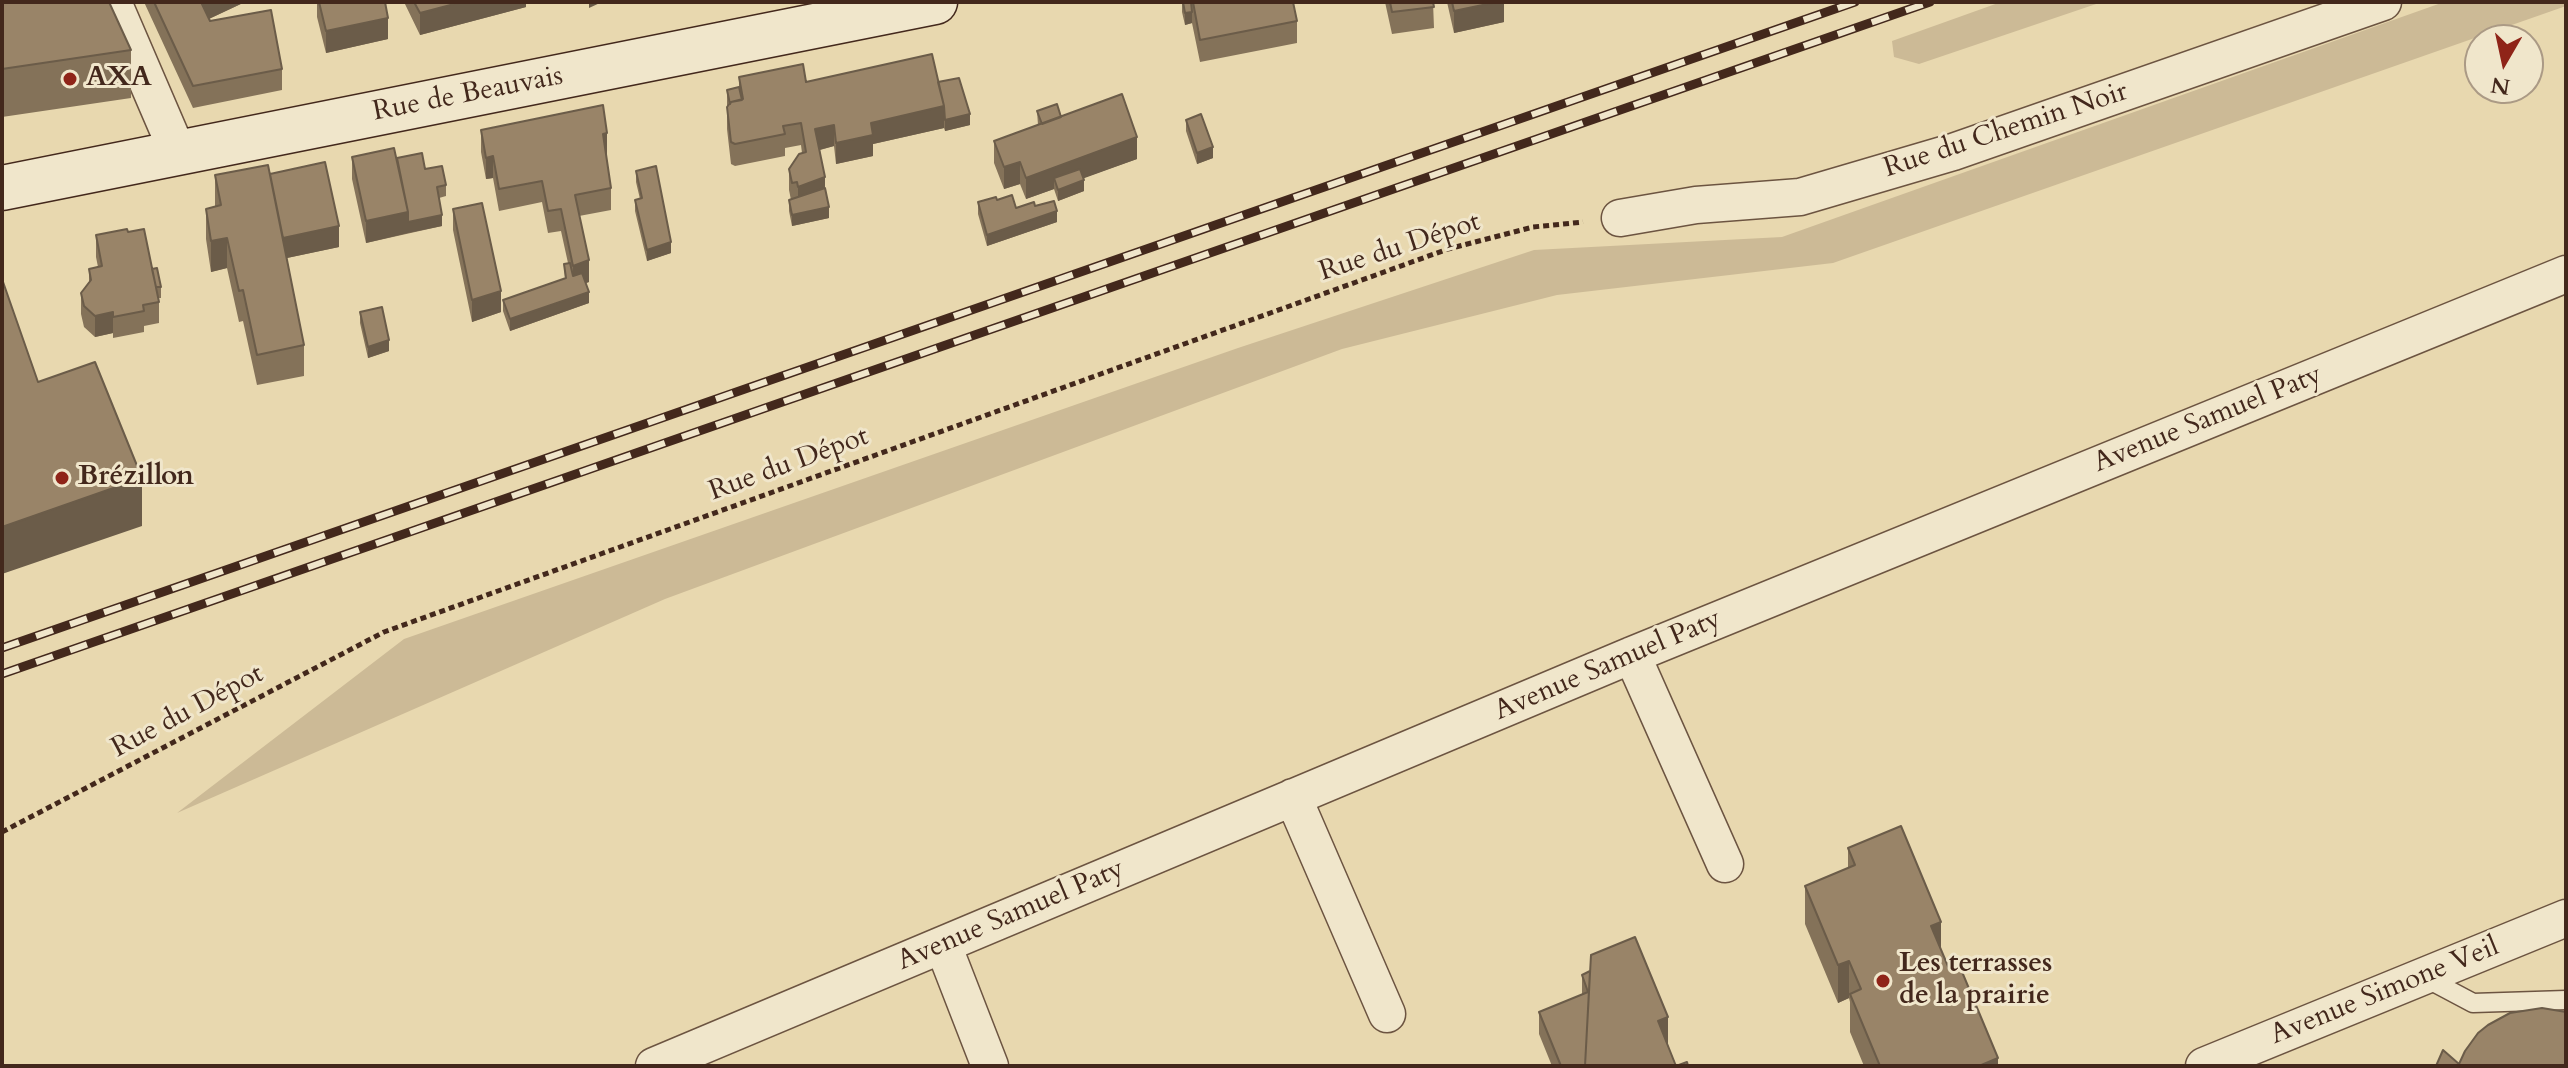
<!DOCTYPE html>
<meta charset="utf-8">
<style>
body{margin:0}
#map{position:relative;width:2568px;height:1068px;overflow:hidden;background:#e8d8af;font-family:Cardo,serif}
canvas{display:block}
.frame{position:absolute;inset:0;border:4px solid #43281c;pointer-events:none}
.north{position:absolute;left:2464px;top:24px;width:80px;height:80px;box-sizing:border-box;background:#f0e6cb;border:2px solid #ab9a85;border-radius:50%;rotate:189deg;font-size:22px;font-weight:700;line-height:32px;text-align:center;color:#43281c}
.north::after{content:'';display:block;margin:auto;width:28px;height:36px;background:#8f2418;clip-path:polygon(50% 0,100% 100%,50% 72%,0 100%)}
</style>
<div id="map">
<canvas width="2568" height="1068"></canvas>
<div class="frame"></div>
<div class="north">N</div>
</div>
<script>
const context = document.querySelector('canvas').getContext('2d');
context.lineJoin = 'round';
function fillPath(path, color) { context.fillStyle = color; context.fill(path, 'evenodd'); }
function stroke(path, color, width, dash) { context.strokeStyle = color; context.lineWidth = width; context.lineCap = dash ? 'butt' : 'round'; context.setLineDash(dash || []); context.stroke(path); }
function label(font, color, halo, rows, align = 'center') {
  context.font = font + ' Cardo,serif'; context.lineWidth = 6; context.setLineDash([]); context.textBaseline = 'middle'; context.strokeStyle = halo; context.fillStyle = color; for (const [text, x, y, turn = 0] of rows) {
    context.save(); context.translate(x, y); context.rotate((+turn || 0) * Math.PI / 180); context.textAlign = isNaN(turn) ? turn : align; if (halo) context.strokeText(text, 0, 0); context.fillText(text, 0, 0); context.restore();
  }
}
fillPath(new Path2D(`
 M2001,2H2102L1919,64L1894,57L1892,41Z
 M2444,2H2566V6L1833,263L1557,295L1342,349L665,599L177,813L404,639L1238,348L1534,250L1782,237Z`), '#ccba96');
const service = new Path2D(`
 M2424,977L2473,1003L2566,1000`);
const minor = new Path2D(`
 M113,2L178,153
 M1620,218L1696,205L1800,197L1953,152L2383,2
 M1632,655L1725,864
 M1293,797L1387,1014
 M943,945L990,1066
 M654,1066L1632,655L2566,274
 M2204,1066L2566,918`);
const secondary = new Path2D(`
 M2,188L935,2`);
stroke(service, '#6c5441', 21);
stroke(minor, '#6c5441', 39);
stroke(secondary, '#43281c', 47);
stroke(new Path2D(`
 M2,832L384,632L1448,249L1533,227L1583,222`), '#43281c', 5, [6, 4]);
stroke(service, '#f0e6cb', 18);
stroke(minor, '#f0e6cb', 36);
stroke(secondary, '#f0e6cb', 44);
const rail = new Path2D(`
 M2,648L1855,2
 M2,674L1930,2`);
stroke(rail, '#43281c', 9);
stroke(rail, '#f0e6cb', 6, [18]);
fillPath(new Path2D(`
 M2,2L131,50V98L2,117Z
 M144,2H245L209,19L210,21L282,69V90L193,108Z
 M317,2H385L388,39L326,53L317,17Z
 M404,2H526V7L420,35Z
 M1182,2H1293L1297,21V43L1200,62L1192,23L1185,25L1182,12Z
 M1385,2H1433L1434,28L1392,34Z
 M1447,2H1504V22L1454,33Z
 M739,77L806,82H938L970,125L945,131L944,128L873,144V156L836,164L834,146L820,150L829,218L792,226L789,211V200H791L789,190V169L802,153L801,145L785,148V156L735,166L731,164L727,129V90L739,87Z
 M1037,111L1061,117L1137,159L1083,178L1084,191L1058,201L1054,189L1026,199L1020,184L1004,189L994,163V141L1038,125Z
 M1186,120L1213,158L1197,164L1186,131Z
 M481,130L607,154L606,155L611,188V210L579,216L589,282L586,283L589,303L510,331L503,311V300L565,279L564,264L568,263L561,231L548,233L542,202L499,211L493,178L486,179L481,152Z
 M352,157L397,158L446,185V196L439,198L442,226L366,243L352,179Z
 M636,171L671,253L647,261L635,211V200L640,199L636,182Z
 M270,174L339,247L287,258L304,345V376L257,385L243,321L239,322L227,268L211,272L206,239V209L215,206V175Z
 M997,200L1016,208L1035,206L1057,222L987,246L978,214V202Z
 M453,209L501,312L472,322L453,230Z
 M128,232L152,269L161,287V298H159V323L144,326V332L113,338V333L95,337L84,327L81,314V293L89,282V269L98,267L96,257V235Z
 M360,312L389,351L368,358L360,323Z
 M1848,848L1941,952L1950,971L1998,1066H1864L1850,1032V1002L1849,998L1838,1003L1805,924V886L1848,868Z
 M1582,975L1668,1047L1676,1066H1688H1552L1539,1034V1012L1582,995Z`), '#847259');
fillPath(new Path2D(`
 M200,2H245L200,23Z
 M462,2H526V7L420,35V13Z
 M589,2H602L589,8Z
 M1497,2H1504V22L1454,33V11Z
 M1192,12V23L1185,25V13Z
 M388,18V39L326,53V31Z
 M944,106V128L873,144V156L836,164V143L871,123Z
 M970,114V125L945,131V120Z
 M834,125V146L815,151V129Z
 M607,133V154L603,156V134Z
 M1137,137V159L1057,188L1054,178V189L1026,199V178Z
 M1213,147V158L1197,164V153Z
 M493,156V178L486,179V158Z
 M1020,162V184L1004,189V167Z
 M825,177V199L798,208V187Z
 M1084,180V191L1058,201V190Z
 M829,207V218L792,226V215Z
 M1057,211V222L987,246V235Z
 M408,212V233L366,243V221Z
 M442,215V226L408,233V222Z
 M339,226V247L282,259V238Z
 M227,238V268L211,272V241Z
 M671,242V253L647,261V250Z
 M589,260V282L573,287V266Z
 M501,291V312L472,322V300Z
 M589,292V303L510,331V319Z
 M113,312V333L95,337V316Z
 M389,340V351L368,358V347Z
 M142,478V526L2,574V527Z
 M1941,922V960L1931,926Z
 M1849,961V998L1838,1003V965Z
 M1668,1017V1055L1658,1021Z
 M1998,1058V1066H1979Z`), '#6b5c49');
const building = new Path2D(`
 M2,2H109L131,50L2,69Z
 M154,2H201L210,21L271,10L282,69L193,86Z
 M319,2H385L388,18L326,31Z
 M414,2H462L420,13Z
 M1183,2H1191L1192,12L1185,13Z
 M1193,2H1293L1297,21L1200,40Z
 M1390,2H1433L1434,7L1392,12Z
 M1452,2H1497L1454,11Z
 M932,54L944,106L871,123L873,135L836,143L834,125L815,129L825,177L798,187L797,182L792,183L789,169L799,154L806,152L801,123L783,126L785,134L735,144L731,142L727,107L731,102L743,99L739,77L803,64L806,82Z
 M959,78L970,114L945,120L944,106L938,82Z
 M739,87L742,100L731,102L730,104L727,90Z
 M1122,94L1137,137L1026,178L1020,162L1004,167L994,141Z
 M1057,104L1061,117L1042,124L1037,111Z
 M603,105L607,133L603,134L611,188L575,195L589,260L573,266L561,209L548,211L542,181L499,189L493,156L486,158L481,130Z
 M1201,114L1213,147L1197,153L1186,120Z
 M394,148L408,212L366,221L352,157Z
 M422,153L425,169L442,166L446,185L437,187L442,215L408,222V212L397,158Z
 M325,162L339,226L283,238L270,174Z
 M268,165L304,345L257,355L243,290L239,291L227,238L211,241L206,209L221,205L215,175Z
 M656,166L671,242L647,250L635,200L642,198L636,171Z
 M1080,169L1084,180L1058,190L1054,178Z
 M825,188L829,207L792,215L789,200Z
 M1012,195L1016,208L1034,202L1035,206L1054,201L1057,211L987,235L978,202L996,197L997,200Z
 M482,203L501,291L472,300L453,209Z
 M127,229L128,232L144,229L159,302L143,305L144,311L113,317V312L95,316L84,306L81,293L91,280L89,269L102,266L96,235Z
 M570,263L573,276L582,273L589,292L510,319L503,300L566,278L564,264Z
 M157,268L161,287H156L152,269Z
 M2,279L38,382L95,362L142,478L2,527Z
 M382,307L389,340L368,347L360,312Z
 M1901,826L1941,922L1931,926L1950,971L1960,967L1998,1058L1979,1066H1880L1850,994L1861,989L1849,961L1838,965L1805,886L1855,865L1848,848Z
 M1635,937L1668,1017L1658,1021L1676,1066L1687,1062L1688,1066H1585L1591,955Z
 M1590,971L1585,1066H1561L1539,1012L1588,992L1582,975Z
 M2542,1008L2566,1012V1066H2436L2443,1050L2459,1064L2465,1051L2478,1033L2488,1025L2510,1013Z`);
fillPath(building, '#998468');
stroke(building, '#6b5c49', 2);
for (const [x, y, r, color] of [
 [70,79,8,"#8f2418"],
 [62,478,8,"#8f2418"],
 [1883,981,8,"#8f2418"]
]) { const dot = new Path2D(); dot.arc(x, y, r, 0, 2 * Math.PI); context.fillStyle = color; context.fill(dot); stroke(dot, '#f0e6cb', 3); }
label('bold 28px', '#43281c', '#f0e6cb', [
 ["AXA",86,79],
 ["Brézillon",78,478],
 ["Les terrasses",1899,965],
 ["de la prairie",1899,997]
], 'left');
label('28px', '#43281c', '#f0e6cb', [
 ["Rue de Beauvais",468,95,-11],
 ["Rue du Chemin Noir",2006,131,-18],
 ["Rue du Dépot",1400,248,-18],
 ["Avenue Samuel Paty",2208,420,-22],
 ["Rue du Dépot",789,465,-20],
 ["Avenue Samuel Paty",1608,666,-23],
 ["Rue du Dépot",188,712,-28],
 ["Avenue Samuel Paty",1011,916,-23],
 ["Avenue Simone Veil",2385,992,-22]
]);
</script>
